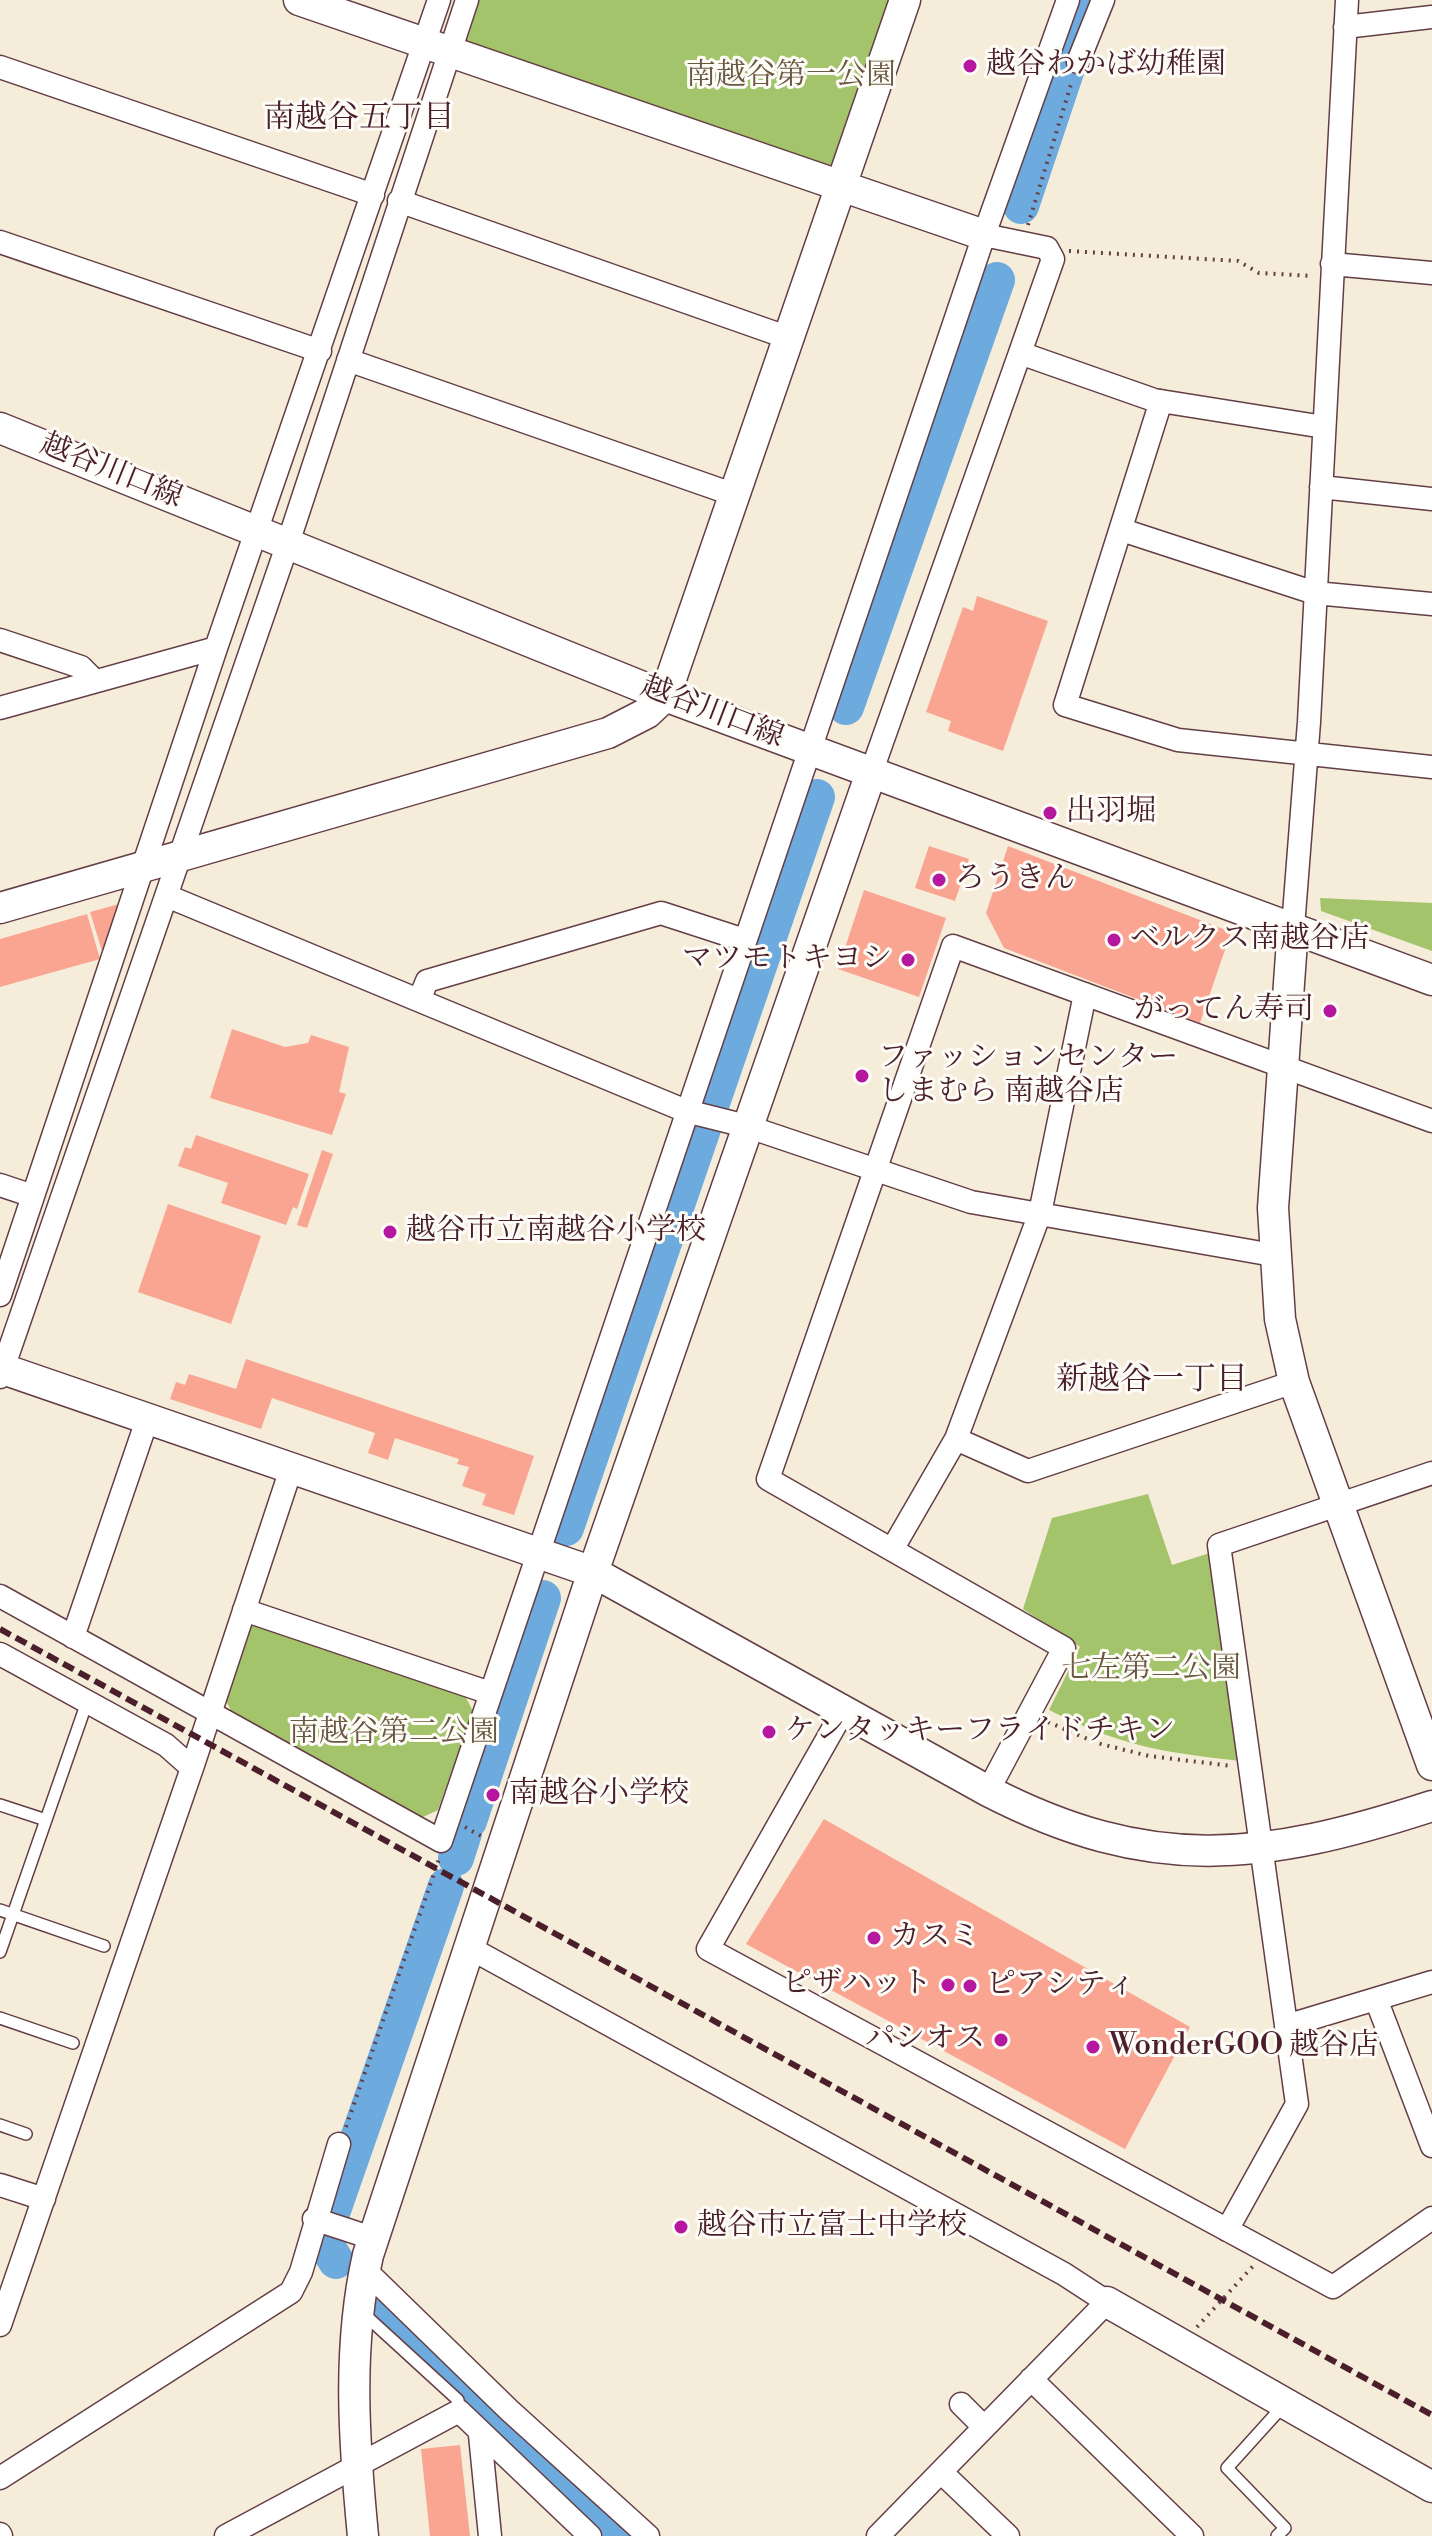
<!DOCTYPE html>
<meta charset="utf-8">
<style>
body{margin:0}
canvas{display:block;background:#f5edda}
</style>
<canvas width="1432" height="2536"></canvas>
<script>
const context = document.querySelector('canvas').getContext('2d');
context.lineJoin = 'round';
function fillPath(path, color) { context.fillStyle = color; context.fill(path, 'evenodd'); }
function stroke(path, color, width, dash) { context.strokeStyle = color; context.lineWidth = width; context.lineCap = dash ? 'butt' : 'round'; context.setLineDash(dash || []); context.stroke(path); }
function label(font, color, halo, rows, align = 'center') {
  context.font = font + ' "Libre Bodoni","Noto Serif JP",serif'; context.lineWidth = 6; context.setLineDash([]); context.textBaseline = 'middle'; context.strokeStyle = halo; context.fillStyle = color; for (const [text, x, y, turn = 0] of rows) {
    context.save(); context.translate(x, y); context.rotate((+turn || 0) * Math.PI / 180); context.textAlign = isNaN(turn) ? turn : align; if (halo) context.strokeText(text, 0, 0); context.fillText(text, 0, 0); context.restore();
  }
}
fillPath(new Path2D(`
 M479,0H896L840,176L464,45Z
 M1320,898L1432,903V951L1321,911Z
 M1148,1494L1172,1565L1213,1552L1240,1761C1161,1752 1121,1746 1049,1710L1080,1647L1023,1609L1052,1518Z
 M256,1623L465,1696L473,1711L438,1810L421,1818L233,1714L226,1701L248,1627Z`), '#a4c46c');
stroke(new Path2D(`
 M1021,206L1090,0
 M846,707L997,280
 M712,1103L817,797
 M566,1528L704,1126
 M469,1821L543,1598
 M456,1858L464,1833
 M332,2213L446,1886
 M325,2233L328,2248L336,2261
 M389,2313L628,2536`), '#6daade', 36);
fillPath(new Path2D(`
 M977,596L1048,621L1003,751L948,731L951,721L926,712L963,607L973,611Z
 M929,846L969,859L955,901L915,888Z
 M1008,846L1231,932L1200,1023L1004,948L986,913Z
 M864,890L946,918L919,997L838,969Z
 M119,904L102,951L90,912Z
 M87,914L100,959L0,987V939Z
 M232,1029L285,1047L308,1043L311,1035L349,1047L339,1092L346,1094L332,1135L210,1098Z
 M196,1135L309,1174L297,1209L293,1207L286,1225L221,1203L228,1183L178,1166L185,1147L191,1149Z
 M322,1150L333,1154L307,1228L297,1225Z
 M168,1204L261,1236L231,1324L138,1292Z
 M246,1359L534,1456L514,1515L482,1505L486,1494L462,1486L469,1467L457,1464L459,1459L395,1438L388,1460L368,1453L375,1433L272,1398L261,1429L170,1399L176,1382L185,1385L189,1374L236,1389Z
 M824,1819L1190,2027L1125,2149L746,1944Z
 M460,2445L470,2536H430L421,2449Z`), '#f9a591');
const lane = new Path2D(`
 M0,1805L46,1820
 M0,1910L104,1946
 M0,1952L87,1702
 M0,2018L73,2043
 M0,2125L26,2134
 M364,2314L458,2400L459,2411
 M1277,2536L1285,2528L1227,2468L1283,2406`);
const street = new Path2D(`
 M1345,27L1432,17
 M1078,62L1103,0
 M0,67L373,195
 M399,201L789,338
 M984,235L1047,248L1053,259L1020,353
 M0,242L320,351
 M1332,264L1432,273
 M348,360L735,495
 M1161,401L1065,705L1178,740L1432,767
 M1321,487L1432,499
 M1122,530L1315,593L1432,604
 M0,640L81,667L95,681
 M0,708L216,648
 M871,773L1020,353L1154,400L1324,427
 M167,896L686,1111L746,1126L971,1202L1273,1255
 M1293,927L1309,722L1347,0
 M419,1000L427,981L661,913L744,940
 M0,1185L33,1196
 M0,1295L216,648L439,0
 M0,1377L288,543L467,0
 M956,1439L1028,1471L1294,1382
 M893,1548L956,1439L1040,1213L1085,994
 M0,1596L441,1841L984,235L1068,0
 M244,1610L490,1693
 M73,1637L147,1420
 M0,1654L166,1745L192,1768L0,2325
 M842,1713L708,1949L1333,2287L1432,2218
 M192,1768L291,1469
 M988,1791L1064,1648L768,1479L953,946L1432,1121
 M468,1947L1064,2274L1107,2302L878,2536
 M1376,1999L1432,2146
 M1286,2026L1432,1982
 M0,2185L44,2199
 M314,2219L372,2238
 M1227,2230L1297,2104L1219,1545L1432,1473
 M364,2269L509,2410L648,2536
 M1031,2379L1192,2536
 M961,2404L984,2427
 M480,2435L490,2536
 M941,2472L1008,2536
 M0,2478L291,2292L301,2272L339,2144
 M0,2534L1,2536
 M226,2536L459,2411L590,2536`);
const secondary = new Path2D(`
 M299,0L984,235
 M0,428L665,696L1432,980
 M0,908L608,733L647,713L665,696L905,0
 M1293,927L1273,1208L1280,1319L1294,1382L1432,1765
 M0,1368L593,1572L988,1791C1151,1875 1263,1861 1432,1806
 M1107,2302L1432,2487
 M363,2536C354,2443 347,2347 368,2255L593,1572L871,773`);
stroke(lane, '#643e45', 14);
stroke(street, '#643e45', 25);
stroke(secondary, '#643e45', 33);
stroke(new Path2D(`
 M1028,225L1072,81
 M1069,251L1238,261L1259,273L1313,276
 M1048,1722L1097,1743L1149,1756L1232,1766
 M465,1827L481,1836
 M346,2127L439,1859
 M1197,2327L1254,2265`), '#643e45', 4, [2, 6]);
stroke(lane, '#fff', 11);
stroke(street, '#fff', 22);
stroke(secondary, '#fff', 30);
stroke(new Path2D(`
 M0,1629L1432,2415`), '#4a1f2b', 6, [12, 6]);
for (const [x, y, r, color] of [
 [970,66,8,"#b5179e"],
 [1050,813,8,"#b5179e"],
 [939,880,8,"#b5179e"],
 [1114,940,8,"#b5179e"],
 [908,960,8,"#b5179e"],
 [1330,1011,8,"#b5179e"],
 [862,1076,8,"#b5179e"],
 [390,1232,8,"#b5179e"],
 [769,1732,8,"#b5179e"],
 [493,1795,8,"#b5179e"],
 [874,1938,8,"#b5179e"],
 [948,1985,8,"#b5179e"],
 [970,1986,8,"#b5179e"],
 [1001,2040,8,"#b5179e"],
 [1093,2047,8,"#b5179e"],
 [681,2227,8,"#b5179e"]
]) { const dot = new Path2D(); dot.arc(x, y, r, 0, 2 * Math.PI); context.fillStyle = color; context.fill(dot); stroke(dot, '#fdfcf7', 3); }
label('30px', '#4a1f2b', '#fdfcf7', [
 ["越谷わかば幼稚園",986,66],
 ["出羽堀",1066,813],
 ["ろうきん",955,880],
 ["ベルクス南越谷店",1130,940],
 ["マツモトキヨシ",892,960,"right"],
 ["がってん寿司",1314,1011,"right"],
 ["ファッションセンター",878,1059],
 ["しまむら 南越谷店",878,1093],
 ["越谷市立南越谷小学校",406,1232],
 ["ケンタッキーフライドチキン",785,1732],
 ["南越谷小学校",509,1795],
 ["カスミ",890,1938],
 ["ピザハット",932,1985,"right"],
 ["ピアシティ",986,1986],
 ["パシオス",985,2040,"right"],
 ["WonderGOO 越谷店",1109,2047],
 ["越谷市立富士中学校",697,2227]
], 'left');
label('30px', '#6a5942', '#fdfcf7', [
 ["南越谷第一公園",791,77],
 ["七左第二公園",1151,1670],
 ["南越谷第二公園",394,1734]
]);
label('30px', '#4a1f2b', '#fdfcf7', [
 ["越谷川口線",111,472,22],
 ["越谷川口線",712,713,21]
]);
label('32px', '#4a1f2b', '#fdfcf7', [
 ["南越谷五丁目",359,119],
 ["新越谷一丁目",1152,1381]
]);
</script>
